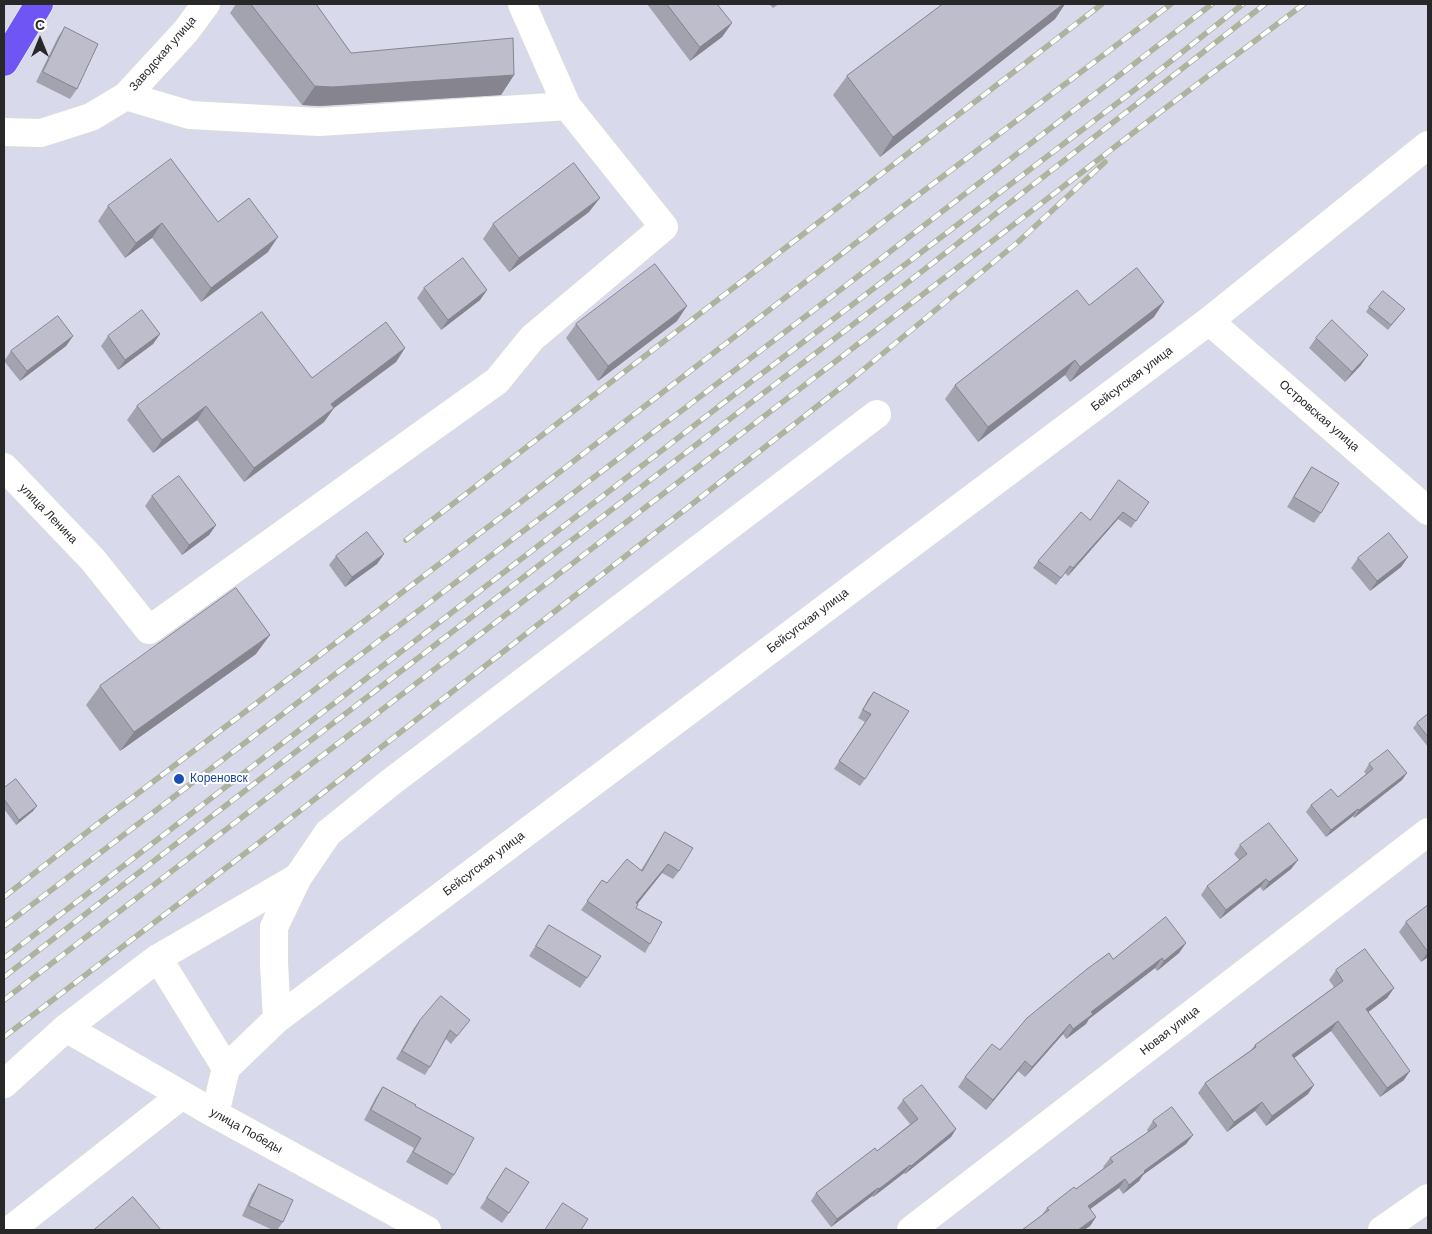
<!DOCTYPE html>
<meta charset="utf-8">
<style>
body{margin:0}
#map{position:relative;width:1432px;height:1234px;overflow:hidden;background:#d8d9eb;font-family:Arial,sans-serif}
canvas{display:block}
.frame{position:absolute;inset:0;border:5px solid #282828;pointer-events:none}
.north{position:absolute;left:15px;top:15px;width:50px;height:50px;-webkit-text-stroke:4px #fff;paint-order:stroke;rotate:0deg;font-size:14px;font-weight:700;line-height:20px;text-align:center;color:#282828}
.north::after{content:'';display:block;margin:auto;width:18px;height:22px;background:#282828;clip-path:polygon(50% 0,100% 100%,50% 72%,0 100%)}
</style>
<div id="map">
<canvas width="1432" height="1234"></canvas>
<div class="frame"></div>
<div class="north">С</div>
</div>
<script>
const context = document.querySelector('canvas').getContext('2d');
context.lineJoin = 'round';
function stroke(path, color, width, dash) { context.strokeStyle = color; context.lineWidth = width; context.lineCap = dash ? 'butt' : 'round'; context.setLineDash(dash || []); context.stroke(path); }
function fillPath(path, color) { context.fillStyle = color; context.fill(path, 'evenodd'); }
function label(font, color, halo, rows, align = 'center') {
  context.font = font + ' Arial,sans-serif'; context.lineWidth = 4; context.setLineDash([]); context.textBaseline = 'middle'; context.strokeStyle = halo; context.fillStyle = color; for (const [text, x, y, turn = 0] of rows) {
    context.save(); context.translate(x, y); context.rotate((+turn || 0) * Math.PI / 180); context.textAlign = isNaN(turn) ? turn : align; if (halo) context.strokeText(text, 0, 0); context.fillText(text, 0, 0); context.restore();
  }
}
const minor = new Path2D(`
 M522,4L567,106
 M4,132L41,133L91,117L126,96L186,31L206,4
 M1209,321L1428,511
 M4,467L93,560L149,630L497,381L532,338L664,227L567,106L319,122L190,115L126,96
 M158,958L226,1068
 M277,1019L274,964V927L298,877L328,833L391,782L877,414
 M66,1028L215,1114L427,1230
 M4,1084L66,1028L158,958L298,877
 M215,1114L226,1068L277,1019L1209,321L1428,145
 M10,1230L182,1095
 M911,1230L1428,832
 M1382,1230L1428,1198`);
const major = new Path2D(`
 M4,62L39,4`);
stroke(minor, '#dde1ce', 29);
stroke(major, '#fff', 29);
stroke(minor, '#fff', 28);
stroke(major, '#6f55f3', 28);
const rail = new Path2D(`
 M406,540L1102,4
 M4,897L91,829L517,505L905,205L1171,4
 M4,926L831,297L1212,4
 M4,958L735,394L1137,88L1243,4
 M4,977L216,813L898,290L1265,4
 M4,1000L1159,113L1304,4
 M4,1037L260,842L852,379L1018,242L1105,162`);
stroke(rail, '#adb39c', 5.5);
stroke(rail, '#fff', 4, [11]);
fillPath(new Path2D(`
 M236,4H316L351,53L514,75L501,95L319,106L302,105L230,13Z
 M647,4H717L732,23L722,37L690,61Z
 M769,4H779L773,8Z
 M943,4H1065L1055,19L880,157L833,95L847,76Z
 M65,27L77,89L70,99L36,82L58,37Z
 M108,206L218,222L268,252L201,302L152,238L125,258L98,221Z
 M589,212L509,272L483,239L493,224Z
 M424,288L487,290L480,300L441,330L417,298Z
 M1089,305L1154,317L1070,382L1065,375L978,442L945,399L955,385Z
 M1369,307L1405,309L1388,330L1366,312Z
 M677,321L598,381L566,338L576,324Z
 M160,334L153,344L118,370L101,346L108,336Z
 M73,336L66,346L20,381L4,361L11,351Z
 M1316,338L1361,365L1345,382L1309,348Z
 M405,348L396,362L334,408L324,422L244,482L197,420L153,453L127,420L137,406L312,378Z
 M1312,467L1321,513L1314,523L1287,507L1305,477Z
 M152,496L216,525L209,535L182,555L145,506Z
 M1149,502L1131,528L1118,519L1068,576L1065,573L1056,585L1033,568L1038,561L1090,520Z
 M384,554L377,564L345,587L329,565L336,556Z
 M1408,557L1401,567L1370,591L1351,568L1358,558Z
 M256,654L120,751L86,705L100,686Z
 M874,692L865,779L860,786L834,769L865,722L858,718L868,699Z
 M1428,714V747L1413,728L1417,723Z
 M1369,764L1407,773L1402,780L1354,818L1353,816L1326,837L1306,812L1311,805L1338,797L1366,774L1364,772Z
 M4,788L33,811L16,825L4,809Z
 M665,832L679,871L673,879L662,873L637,904L636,908L650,944L645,953L581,910L602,880L607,883L641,870Z
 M1240,845L1298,860L1291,869L1263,891L1260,887L1220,919L1201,895L1207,886L1239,860L1234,854Z
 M1428,908V957L1421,962L1399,932L1406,922Z
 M549,925L587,978L580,988L529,956Z
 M1186,943L1179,953L1157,971L1155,968L1089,1019L1086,1024L1066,1039L1063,1034L1025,1077L1018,1071L986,1110L958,1087L965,1077L1113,959Z
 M1336,970L1394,988L1387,998L1368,1012L1404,1080L1380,1097L1331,1031L1294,1058L1314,1085L1308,1094L1266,1126L1255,1111L1227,1132L1198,1093L1205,1083L1251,1050L1255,1045L1334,987L1329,980Z
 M420,1020H470L451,1044L446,1039L430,1067L425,1075L396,1059L414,1028Z
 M383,1087L415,1106L454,1175L447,1185L406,1162L414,1148L364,1120L376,1097Z
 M903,1100L956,1129L951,1137L905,1174L904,1173L873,1197L872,1196L831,1227L811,1201L816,1193L877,1151L910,1124L897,1108Z
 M1153,1121L1193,1135L1186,1144L1143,1175L1139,1181L1123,1194L1119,1188L1090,1209L1096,1217L1090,1226L1084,1230H1022L1042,1215L1047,1208L1076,1189L1104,1168L1103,1167L1110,1158L1148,1132L1147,1130Z
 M506,1168L509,1213L502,1223L480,1208Z
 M259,1184L283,1222L277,1230H273L242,1216L252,1194Z`), '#a3a3af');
fillPath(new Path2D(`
 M1063,4H1065L1055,19L880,157L893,137Z
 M732,23L722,37L690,61L700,47Z
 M514,75L501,95L319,106L302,105L315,86Z
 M600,198L589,212L509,272L519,258Z
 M162,223L152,238L125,258L136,243Z
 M278,237L268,252L201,302L211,288Z
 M487,290L480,300L441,330L448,320Z
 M1164,302L1154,317L1070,382L1080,367Z
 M687,306L677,321L598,381L608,366Z
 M160,334L153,344L118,370L125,360Z
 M73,336L66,346L20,381L27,371Z
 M405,348L396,362L334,408L324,422L244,482L254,468L331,404Z
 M1368,355L1361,365L1345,382L1352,372Z
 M1075,360L1065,375L978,442L988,427Z
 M206,406L197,420L153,453L162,440Z
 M1123,512L1118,519L1068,576L1073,568Z
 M216,525L209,535L182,555L189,545Z
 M384,554L377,564L345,587L352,577Z
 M1408,557L1401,567L1370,591L1377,581Z
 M270,635L256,654L120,751L134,732Z
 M1407,773L1402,780L1354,818L1359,810Z
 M37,806L33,811L16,825L19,820Z
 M1358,809L1353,816L1326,837L1331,830Z
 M1298,860L1291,869L1263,891L1269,882Z
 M668,864L662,873L631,912L636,903Z
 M1266,879L1260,887L1220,919L1226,910Z
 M1186,943L1179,953L1157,971L1164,961Z
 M1428,952V957L1421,962Z
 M1162,958L1155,968L1089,1019L1086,1024L1066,1039L1073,1029L1091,1012Z
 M1394,988L1387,998L1359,1019L1366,1009Z
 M1338,1021L1331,1031L1286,1064L1292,1055Z
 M1070,1024L1063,1034L1025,1077L1032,1067Z
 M1025,1061L1018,1071L986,1110L993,1100Z
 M1410,1071L1404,1080L1380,1097L1387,1088Z
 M1314,1085L1308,1094L1266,1126L1272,1116Z
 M1262,1102L1255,1111L1227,1132L1234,1122Z
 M956,1129L951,1137L905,1174L911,1166Z
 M1193,1135L1186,1144L1143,1175L1139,1181L1123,1194L1129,1185L1144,1171Z
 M910,1165L904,1173L873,1197L879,1189Z
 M1125,1179L1119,1188L1082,1215L1088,1206Z
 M878,1188L872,1196L831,1227L837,1219Z
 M1096,1217L1090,1226L1084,1230H1078Z`), '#85848f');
const building = new Path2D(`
 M251,4H316L351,53L513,38L514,75L332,87L315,86Z
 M667,4H717L732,23L700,47Z
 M943,4H1063L893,137L847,76Z
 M65,27L98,44L77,89L43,72Z
 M171,159L218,222L249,198L278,237L211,288L162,223L136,243L108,206Z
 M574,163L600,198L519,258L493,224Z
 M463,258L487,290L448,320L424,288Z
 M655,264L687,306L608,366L576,324Z
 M1137,268L1164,302L1080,367L1075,360L988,427L955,385L1077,290L1089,305Z
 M1383,291L1405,309L1391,325L1369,307Z
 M142,310L160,334L125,360L108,336Z
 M262,312L312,378L386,322L405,348L331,404L334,408L254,468L206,406L162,440L137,406Z
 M58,316L73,336L27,371L11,351Z
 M1332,320L1368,355L1352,372L1316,338Z
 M1312,467L1339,483L1321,513L1294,497Z
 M179,476L216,525L189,545L152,496Z
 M1119,480L1149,502L1136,521L1123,512L1073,568L1070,566L1061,578L1038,561L1081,512L1090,520Z
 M367,532L384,554L352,577L336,556Z
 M1389,533L1408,557L1377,581L1358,558Z
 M236,588L270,635L134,732L100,686Z
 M874,692L909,711L865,779L839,761L871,714L863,710Z
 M1428,714V737L1417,723Z
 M1388,750L1407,773L1359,810L1358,809L1331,830L1311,805L1331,789L1338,797L1373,769L1369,764Z
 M16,779L37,806L19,820L4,799V788Z
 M1269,823L1298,860L1269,882L1266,879L1226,910L1207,886L1247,854L1240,845Z
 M665,832L693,848L679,871L668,864L636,903L638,904L636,908L662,922L650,944L587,901L602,880L607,883L627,859L642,871Z
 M1427,906L1428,908V952L1406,922Z
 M1166,917L1186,943L1164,961L1162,958L1091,1012L1093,1014L1073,1029L1070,1024L1032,1067L1025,1061L993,1100L965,1077L992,1044L1000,1050L1027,1018L1087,969L1109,953L1113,959Z
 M549,925L601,956L587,978L536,946Z
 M1365,949L1394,988L1366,1009L1410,1071L1387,1088L1338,1021L1292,1055L1314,1085L1272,1116L1262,1102L1234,1122L1205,1083L1256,1047L1255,1045L1343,981L1336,970Z
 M441,996L470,1020L457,1036L450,1030L430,1067L402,1051L420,1020Z
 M922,1085L956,1129L911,1166L910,1165L879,1189L878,1188L837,1219L816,1193L875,1148L877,1151L918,1119L903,1100Z
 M383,1087L416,1105L415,1106L474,1138L454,1175L413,1152L421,1138L371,1110Z
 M1172,1107L1193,1135L1144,1171L1145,1172L1129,1185L1125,1179L1088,1206L1096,1217L1078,1230H1022L1049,1210L1047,1208L1074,1187L1076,1189L1113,1162L1110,1158L1157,1126L1153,1121Z
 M506,1168L529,1182L509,1213L487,1198Z
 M259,1184L293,1200L283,1222L249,1206Z
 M133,1197L161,1230H94Z
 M563,1203L588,1219L581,1230H545Z`);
fillPath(building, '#bebdcc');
stroke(building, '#85848f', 1);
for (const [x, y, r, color] of [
 [179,779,6,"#1a4fb4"]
]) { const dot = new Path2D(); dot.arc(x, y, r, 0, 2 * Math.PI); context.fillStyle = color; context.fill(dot); stroke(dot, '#fff', 2); }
label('12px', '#282828', '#fff', [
 ["Заводская улица",163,54,-49],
 ["Бейсугская улица",1132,379,-37],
 ["Островская улица",1319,416,41],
 ["улица Ленина",48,514,46],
 ["Бейсугская улица",808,621,-37],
 ["Бейсугская улица",484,864,-37],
 ["Новая улица",1170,1031,-38],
 ["улица Победы",246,1131,29]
]);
label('12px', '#164399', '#fff', [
 ["Кореновск",190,779]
], 'left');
</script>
